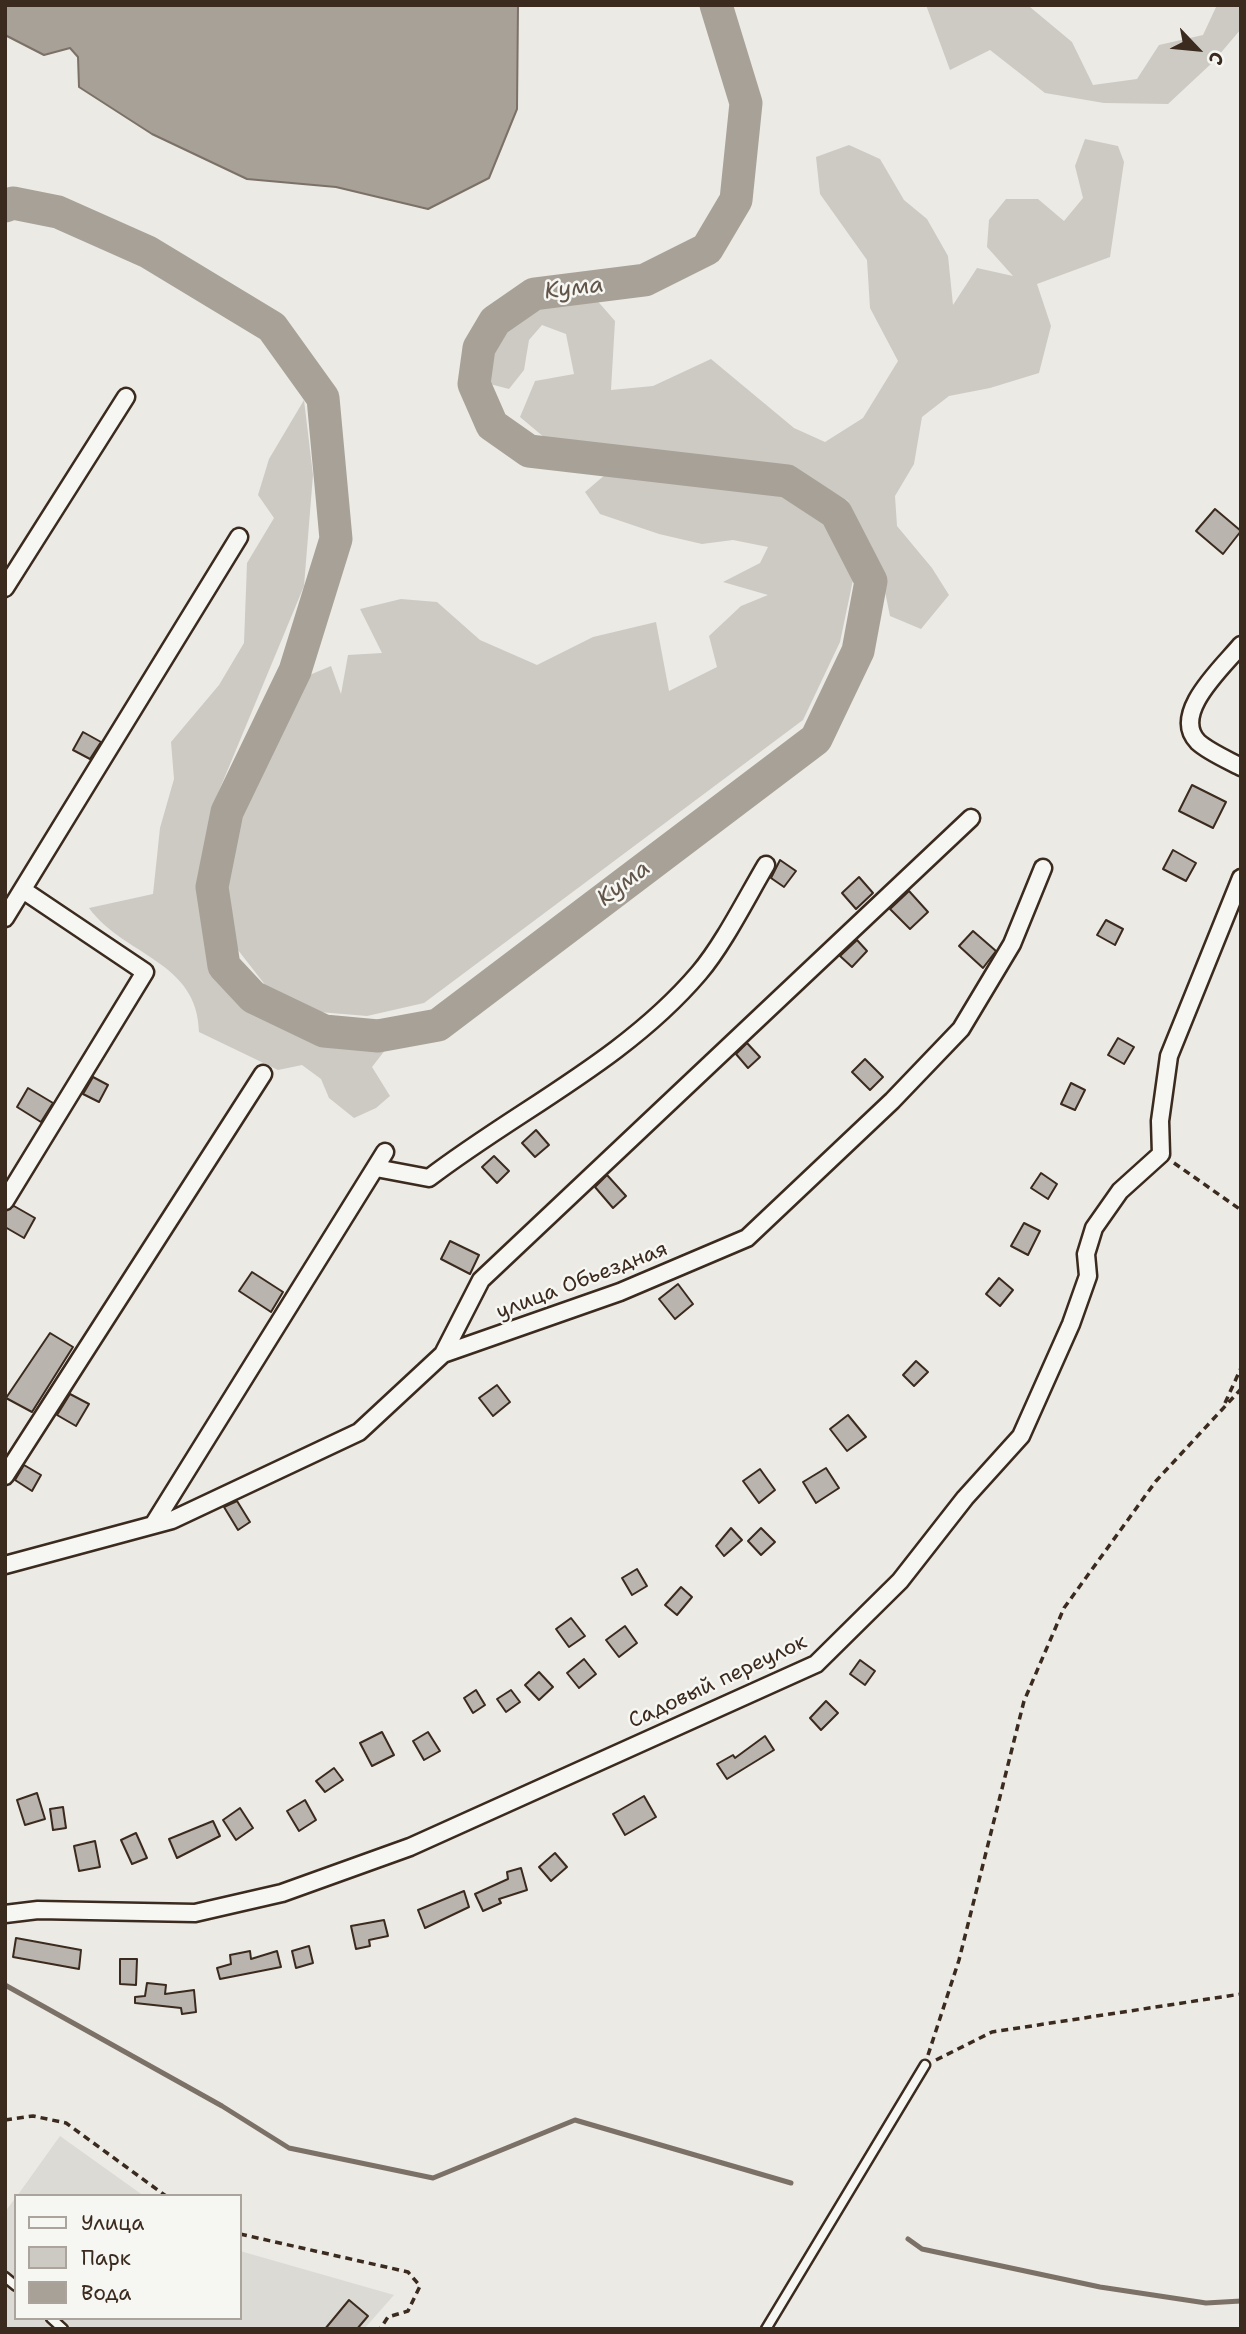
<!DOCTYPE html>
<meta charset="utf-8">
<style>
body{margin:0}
#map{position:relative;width:1246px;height:2334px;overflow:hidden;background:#ebeae5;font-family:"Shantell Sans",sans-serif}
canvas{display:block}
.frame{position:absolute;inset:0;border:7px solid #3b2a1e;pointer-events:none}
.legend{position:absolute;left:14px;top:2194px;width:228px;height:126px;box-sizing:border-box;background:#f6f6f2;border:2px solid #aba49d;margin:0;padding:9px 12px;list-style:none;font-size:21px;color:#3b2a1e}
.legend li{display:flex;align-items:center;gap:14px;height:35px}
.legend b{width:35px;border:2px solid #aba49d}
.north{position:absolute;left:1162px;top:14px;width:70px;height:70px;-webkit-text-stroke:5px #f6f6f2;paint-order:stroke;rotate:116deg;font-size:19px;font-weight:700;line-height:28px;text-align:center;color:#3b2a1e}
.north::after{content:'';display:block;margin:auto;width:24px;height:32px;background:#3b2a1e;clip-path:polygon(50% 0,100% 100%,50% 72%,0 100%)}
</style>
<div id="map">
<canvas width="1246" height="2334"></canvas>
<div class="frame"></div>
<ul class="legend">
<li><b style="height:9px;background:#f6f6f2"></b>Улица</li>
<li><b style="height:19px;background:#cdcac4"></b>Парк</li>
<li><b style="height:19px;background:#a8a198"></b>Вода</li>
</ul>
<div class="north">С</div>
</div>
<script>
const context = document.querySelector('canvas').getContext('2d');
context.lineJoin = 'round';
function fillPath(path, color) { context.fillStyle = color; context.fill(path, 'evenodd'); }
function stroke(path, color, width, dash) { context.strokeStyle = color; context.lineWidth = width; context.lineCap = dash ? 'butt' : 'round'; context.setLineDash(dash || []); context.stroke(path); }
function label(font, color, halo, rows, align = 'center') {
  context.font = font + ' "Shantell Sans",sans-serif'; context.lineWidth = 5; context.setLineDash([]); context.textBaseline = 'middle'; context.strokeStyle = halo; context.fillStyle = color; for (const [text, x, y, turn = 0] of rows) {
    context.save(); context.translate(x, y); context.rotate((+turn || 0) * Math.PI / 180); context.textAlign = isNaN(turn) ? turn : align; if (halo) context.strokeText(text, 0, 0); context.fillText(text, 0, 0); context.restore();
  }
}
fillPath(new Path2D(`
 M60,2136L144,2196H17Z
 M16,2197V2318H240V2251L394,2295L364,2329H5V2212Z`), '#dcdad4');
fillPath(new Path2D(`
 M926,5L1030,7L1072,42L1093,85L1137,79L1159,45L1203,35L1217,5H1241V29L1213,62L1168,104L1104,103L1045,93L990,50L950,70Z
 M1085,139L1118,146L1124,162L1110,257L1037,284L1051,326L1039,373L990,388L949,396L922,417L914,464L895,496L897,526L932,568L949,595L921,629L890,616L882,577L848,501L796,469L545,438L520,417L535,381L574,374L566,334L542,325L529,340L524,370L509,389L490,384L489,354L500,329L539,302L594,297L615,321L611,390L653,386L711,359L794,428L825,442L863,418L898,361L870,308L867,260L820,194L816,157L849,145L880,159L904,200L927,219L948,256L953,305L977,268L1013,276L987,247L989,220L1006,199H1038L1064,221L1083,198L1075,166Z
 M304,400L313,475L304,586L216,798L202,888L218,971L246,1003L326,1043L361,1049H386L372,1067L390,1096L376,1108L354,1118L329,1098L321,1079L302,1065L278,1070L199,1032C198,961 124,956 89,908L153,894L160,828L174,779L171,742L219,685L244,643L247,563L274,518L258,495L269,459Z
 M606,474L777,493L825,524L853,580L840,642L803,720L424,1003L367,1016L307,1011L266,986L238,950L225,893L241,819L300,679L331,666L341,694L348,655L382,653L360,609L401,599L437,602L480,640L537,665L593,637L656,622L669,691L717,667L709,636L741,606L768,595L723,582L760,563L768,547L733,540L702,544L659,534L600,514L585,492Z`), '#cdcac4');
const water = new Path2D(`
 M5,5H518L517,109L489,178L428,209L336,187L247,179L152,134L79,87L78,57L70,48L44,55L5,35Z`);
fillPath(water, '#a8a198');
stroke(water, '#7c7167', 2);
stroke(new Path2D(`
 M5,1985L222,2106L289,2148L433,2178L575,2120L791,2183
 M908,2239L922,2249L1100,2287L1206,2303L1241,2301`), '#7c7167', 5);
stroke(new Path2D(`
 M5,206L13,203L58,212L148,252L272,327L323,398L336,539L295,671L227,812L212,887L224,966L253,997L324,1031L378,1036L438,1025L816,739L858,651L871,581L836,513L787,481L529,451L492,425L474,384L479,348L495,321L534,294L645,280L707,249L736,200L746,103L716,5`), '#a8a198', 33);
const building = new Path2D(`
 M1215,509L1241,531L1223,554L1196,531Z
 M83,732L101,742L90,759L73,750Z
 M1192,785L1226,802L1213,828L1179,811Z
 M1173,850L1196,863L1186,881L1163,869Z
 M780,860L796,871L784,887L771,878Z
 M859,877L873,893L856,909L842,893Z
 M909,891L928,912L910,929L890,909Z
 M1106,920L1123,929L1115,945L1097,935Z
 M973,931L996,951L983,968L959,946Z
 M857,940L867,951L852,967L840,956Z
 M1118,1038L1134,1047L1124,1064L1108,1055Z
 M747,1043L760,1057L748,1068L736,1054Z
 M865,1059L883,1077L870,1090L852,1072Z
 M93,1077L108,1085L99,1102L83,1094Z
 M1071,1083L1085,1090L1075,1110L1061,1104Z
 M28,1088L53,1103L41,1122L17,1107Z
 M536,1130L549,1145L535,1157L522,1143Z
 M494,1156L509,1171L497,1183L482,1167Z
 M1041,1173L1057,1184L1048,1199L1031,1188Z
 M607,1175L626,1196L613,1208L595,1187Z
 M14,1206L35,1218L24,1238L5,1227V1211Z
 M1024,1223L1040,1231L1028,1255L1011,1246Z
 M450,1241L479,1255L470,1274L441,1259Z
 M252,1272L283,1292L271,1312L239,1291Z
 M999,1278L1013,1290L1000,1306L986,1294Z
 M678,1284L693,1304L675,1319L659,1299Z
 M50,1333L73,1347L32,1412L6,1398Z
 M916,1361L928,1372L914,1386L903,1375Z
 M497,1385L510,1402L493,1416L479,1398Z
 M70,1394L89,1404L76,1426L57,1415Z
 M848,1415L866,1437L847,1451L830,1429Z
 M24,1465L41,1475L32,1491L15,1480Z
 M826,1468L839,1488L816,1503L803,1482Z
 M760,1469L775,1490L759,1503L743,1481Z
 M237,1501L250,1522L238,1530L224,1507Z
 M731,1528L742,1540L724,1556L716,1546Z
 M761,1528L775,1542L761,1555L748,1541Z
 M637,1569L647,1586L632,1595L622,1578Z
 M681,1587L692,1597L677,1615L665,1605Z
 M571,1618L585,1636L569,1647L556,1629Z
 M625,1626L637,1643L619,1657L606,1640Z
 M584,1659L596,1674L579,1688L567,1673Z
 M860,1660L875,1671L865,1685L850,1674Z
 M539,1672L553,1687L539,1700L525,1685Z
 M476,1690L485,1705L473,1713L464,1698Z
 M511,1690L520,1702L506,1712L497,1699Z
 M826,1701L838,1713L821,1730L810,1718Z
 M382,1732L394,1755L372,1766L360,1743Z
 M428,1732L440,1751L424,1760L413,1741Z
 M765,1736L774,1750L727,1779L717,1764L733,1755L735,1758Z
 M334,1768L343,1780L325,1792L316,1781Z
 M37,1793L45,1819L25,1825L17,1800Z
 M644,1796L656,1817L625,1835L613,1814Z
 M305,1800L316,1820L299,1831L287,1811Z
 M63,1807L66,1828L53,1830L50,1809Z
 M240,1808L253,1828L236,1840L223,1820Z
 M213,1821L220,1836L177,1858L169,1839Z
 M136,1833L147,1858L132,1864L121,1840Z
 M95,1841L100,1867L79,1871L74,1846Z
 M555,1853L567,1867L551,1881L539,1867Z
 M521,1868L527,1890L499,1899L501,1903L483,1911L475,1894L508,1879L507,1872Z
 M464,1891L469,1907L425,1928L418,1910Z
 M384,1920L388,1936L369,1940L370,1946L356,1949L351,1926Z
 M16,1938L81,1950L79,1969L13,1957Z
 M309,1946L313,1963L296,1968L292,1951Z
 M250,1951L251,1959L277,1951L281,1967L220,1979L217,1968L231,1964L230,1955Z
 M120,1959H137L136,1985L120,1984Z
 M147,1983L166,1985L165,1994L194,1990L196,2012L182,2014L181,2008L135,2003V1997L145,1996Z
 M349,2300L368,2316L357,2329H325Z`);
fillPath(building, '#bab4ae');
stroke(building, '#3b2a1e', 2);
const lane = new Path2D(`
 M5,2277L16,2286
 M51,2318L63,2329
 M766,2329L925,2065`);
const street = new Path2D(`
 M5,588L126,397
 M1241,645C1223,667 1170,714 1198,742C1209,752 1228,760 1241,767
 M5,918L239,537
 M376,1168L429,1178C518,1110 625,1060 699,973C723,945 747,897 766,865
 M5,1201L145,972L23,890
 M443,1354L481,1280L971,818
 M5,1476L263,1074
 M153,1525L385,1152
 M5,1565L172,1520L359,1432L443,1354L620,1292L747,1238L892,1101L961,1029L1012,944L1043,868
 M5,1914L38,1910L195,1913L282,1893L410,1847L816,1664L900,1581L965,1498L1021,1436L1071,1324L1088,1276L1086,1254L1094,1228L1120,1191L1161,1154L1160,1121L1169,1056L1241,878`);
stroke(lane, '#3b2a1e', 13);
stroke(street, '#3b2a1e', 21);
stroke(new Path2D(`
 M1174,1163L1241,1210
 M1225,1403L1241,1368
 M928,2055L959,1960L1024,1701L1064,1608L1156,1481L1241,1389
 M936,2060L992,2032L1241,1994
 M5,2120L33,2116L66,2123L166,2196
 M240,2234L408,2272L420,2286L408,2311L388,2317L380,2329`), '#3b2a1e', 3.5, [7, 5]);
stroke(lane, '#f6f6f2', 8);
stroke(street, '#f6f6f2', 16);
label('21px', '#3b2a1e', '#f6f6f2', [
 ["улица Обьездная",582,1281,-21],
 ["Садовый переулок",718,1682,-25]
]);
label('italic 23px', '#615449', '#f6f6f2', [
 ["Кума",574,289,-7],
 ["Кума",624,884,-37]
]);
</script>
